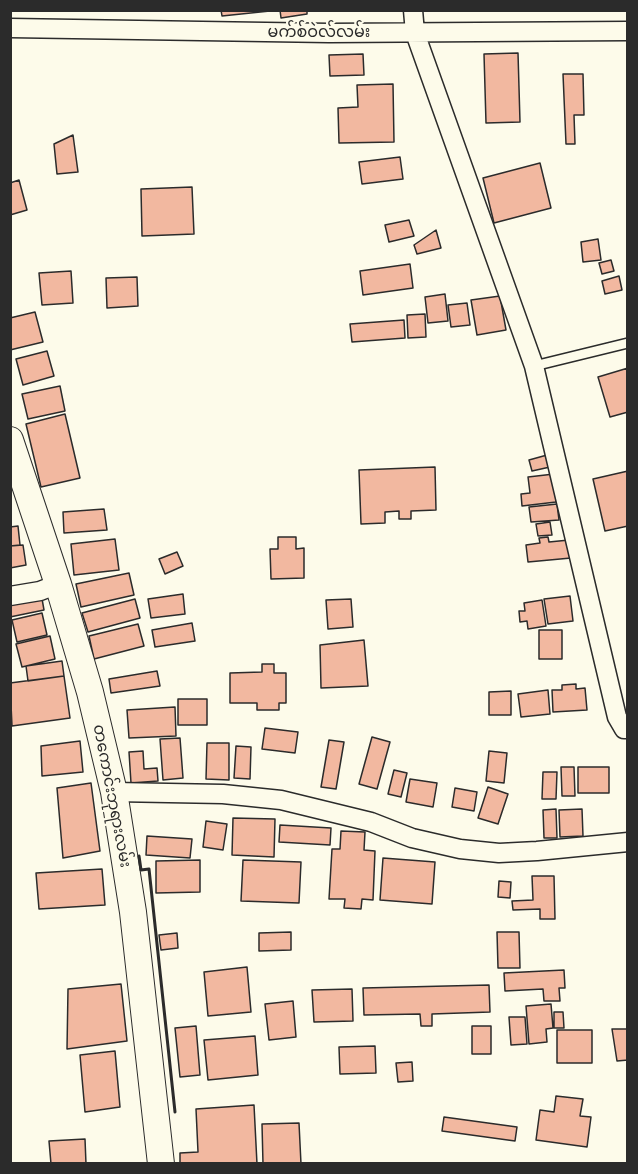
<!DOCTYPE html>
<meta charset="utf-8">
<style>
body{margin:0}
#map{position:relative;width:638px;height:1174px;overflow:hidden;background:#fdfbea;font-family:"Alegreya Sans",sans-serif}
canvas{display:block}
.frame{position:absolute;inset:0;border:12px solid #2b2b2b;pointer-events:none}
</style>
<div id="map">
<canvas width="638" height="1174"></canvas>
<div class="frame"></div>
</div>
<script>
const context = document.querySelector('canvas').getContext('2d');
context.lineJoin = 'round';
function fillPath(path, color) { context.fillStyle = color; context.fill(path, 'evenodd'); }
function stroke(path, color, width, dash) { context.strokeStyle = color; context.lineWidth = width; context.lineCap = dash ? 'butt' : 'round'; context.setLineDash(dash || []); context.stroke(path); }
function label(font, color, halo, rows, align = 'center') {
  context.font = font + ' "Alegreya Sans","Noto Sans Myanmar",sans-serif'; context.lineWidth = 4.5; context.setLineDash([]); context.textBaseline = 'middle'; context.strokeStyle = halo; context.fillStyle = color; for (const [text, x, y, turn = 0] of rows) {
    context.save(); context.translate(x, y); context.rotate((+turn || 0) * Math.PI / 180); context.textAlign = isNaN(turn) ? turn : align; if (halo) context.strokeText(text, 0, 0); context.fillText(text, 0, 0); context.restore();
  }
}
const building = new Path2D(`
 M221,10H270V11L222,16Z
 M280,10H307V14L281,18Z
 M518,53L520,122L486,123L484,54Z
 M363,54L364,75L330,76L329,55Z
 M563,74H583L584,115H574L575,144H566Z
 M393,84L394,142L339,143L338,108L358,107L357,85Z
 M73,135L78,172L57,174L54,144Z
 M400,157L403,179L362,184L359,162Z
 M540,163L551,208L494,223L483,178Z
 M19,180L27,210L10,215V183Z
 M192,187L194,234L142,236L141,189Z
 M409,220L414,236L389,242L385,225Z
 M436,230L441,248L417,254L414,245Z
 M598,239L601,260L583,262L581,242Z
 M611,260L614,271L602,274L599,263Z
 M410,264L413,288L363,295L360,271Z
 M71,271L73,303L42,305L39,273Z
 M619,276L622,290L605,294L602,281Z
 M137,277L138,306L107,308L106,278Z
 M445,294L448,321L428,323L425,297Z
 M500,296L506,330L477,335L471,300Z
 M467,303L470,325L451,327L448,305Z
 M35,312L43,342L10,350V318Z
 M425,314L426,337L408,338L407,315Z
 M404,320L405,338L352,342L350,324Z
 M47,351L54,376L23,385L16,359Z
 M628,368V412L610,417L598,377Z
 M60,386L65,411L28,419L22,394Z
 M65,414L80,478L41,487L26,424Z
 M547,455L550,467L532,471L529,460Z
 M435,467L436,510L411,511V519H399V511L385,512V523L361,524L359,470Z
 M628,471V526L605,531L593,479Z
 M554,474L556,502L522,506L521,494L530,493L528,477Z
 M557,504L559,520L531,522L529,507Z
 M104,509L107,530L64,533L63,512Z
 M550,522L552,535L538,536L536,524Z
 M18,526L20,545L10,546V527Z
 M278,537H296V549L304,548V578L271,579L270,549H278Z
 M548,537L549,542L569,540L571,558L528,562L526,545L540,543L539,538Z
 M115,539L119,570L74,575L71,544Z
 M23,545L26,565L10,568V546Z
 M177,552L183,566L165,574L159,559Z
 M129,573L134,595L81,607L76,584Z
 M41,593L44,610L10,617V599Z
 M183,594L185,614L151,618L148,599Z
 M570,596L573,621L548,624L544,599Z
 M135,599L140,618L88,632L82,613Z
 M351,599L353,627L328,629L326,600Z
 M542,600L546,626L528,629L527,621L520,622L519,611H525L524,603Z
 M42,613L47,635L17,642L12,620Z
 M192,623L195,641L155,647L152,630Z
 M138,624L144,646L94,659L89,636Z
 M539,630H562V659H539Z
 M50,636L55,659L22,667L16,644Z
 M364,640L368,686L321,688L320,645Z
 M62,661L64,676L28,681L26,666Z
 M262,664H274V673H286V703H279V710H257V703H230V673L262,672Z
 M157,671L160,686L111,693L109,679Z
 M64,676L70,718L12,726L10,683Z
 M576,684V689L585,688L587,710L553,712L552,690H562V685Z
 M548,690L550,714L521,717L518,694Z
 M511,691V715H489V692Z
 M178,699H207V725H178Z
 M175,707L176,736L129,738L127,710Z
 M265,728L298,732L295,753L262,749Z
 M372,737L390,742L377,789L359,784Z
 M180,738L183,778L163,780L160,739Z
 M329,740L344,742L336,789L321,787Z
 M80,741L83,772L42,776L41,746Z
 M207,743H229V780L206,779Z
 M236,746L251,747L250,779L234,778Z
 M143,751L144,769L157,768L158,781L131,783L129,752Z
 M489,751L507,753L504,783L486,781Z
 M561,767H574L575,796H562Z
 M578,767H609V793H578Z
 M394,770L407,773L401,797L388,794Z
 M543,772H557L556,799H542Z
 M410,779L437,783L433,807L406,802Z
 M91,783L100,851L63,858L57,788Z
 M488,787L508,794L498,824L478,818Z
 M455,788L477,792L474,811L452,807Z
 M556,809L557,838H544L543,810Z
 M582,809L583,836L560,837L559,810Z
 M233,818L275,819L274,857L232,855Z
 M206,821L227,824L223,850L203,847Z
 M280,825L331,828L330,845L279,842Z
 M341,831L365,832L364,850L375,851L373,900L362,899L361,909L344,908L345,899H329L332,849H340Z
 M147,836L192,839L190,858L146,855Z
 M383,858L435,862L432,904L380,900Z
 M200,860V892L156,893V861Z
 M243,860L301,862L299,903L241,901Z
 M102,869L105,905L39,909L36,873Z
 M532,876H554L555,919H540V909L513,910L512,901L533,900Z
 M499,881L511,882L510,898L498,897Z
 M291,932V950L259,951V933Z
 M497,932H519L520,968H498Z
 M177,933L178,948L161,950L159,935Z
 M247,967L251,1012L208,1016L204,972Z
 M564,970L565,988H559L560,1001H544L543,989L505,991L504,973Z
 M121,984L127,1041L67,1049L68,989Z
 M489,985L490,1012L432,1014V1026H421L420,1014L364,1015L363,988Z
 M352,989L353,1021L314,1022L312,990Z
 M293,1001L296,1037L269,1040L265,1004Z
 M551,1004L553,1028L546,1029L547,1042L529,1044L526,1006Z
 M554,1012H563L564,1028H554Z
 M509,1017H525L527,1044L511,1045Z
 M196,1026L200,1075L180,1077L175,1028Z
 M472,1026H491V1054H472Z
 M612,1029H628V1060L617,1061Z
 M557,1030H592V1063H557Z
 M255,1036L258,1075L208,1080L204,1040Z
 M375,1046L376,1073L340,1074L339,1047Z
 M115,1051L120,1107L85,1112L80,1055Z
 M412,1062L413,1081L398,1082L396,1063Z
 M556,1096L583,1099L580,1116L591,1117L587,1147L536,1140L540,1110L554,1112Z
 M254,1105L257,1164H180V1153L198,1152L196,1109Z
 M444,1117L517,1127L515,1141L442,1131Z
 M299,1123L301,1164H263L262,1124Z
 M85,1139L86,1164H51L49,1141Z`);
fillPath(building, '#f2b8a0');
stroke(building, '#2b2b2b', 1.5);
const lane = new Path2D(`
 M534,366L628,343`);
const street = new Path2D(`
 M413,10L415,33L534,366L617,717L624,729H628
 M10,28L329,33L628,31
 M10,596L40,591L58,584
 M114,792L223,794L281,800L371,822L412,838L460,849L499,853L537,851L628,842`);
const secondary = new Path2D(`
 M10,440L58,584L90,692L114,792L133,912L161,1164`);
stroke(lane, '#2b2b2b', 12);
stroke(street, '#2b2b2b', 21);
stroke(secondary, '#2b2b2b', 28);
stroke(lane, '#fdfbea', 9);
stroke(street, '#fdfbea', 18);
stroke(secondary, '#fdfbea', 26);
stroke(new Path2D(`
 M139,856L141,870L149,869L175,1112`), '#2b2b2b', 3);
label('16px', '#2b2b2b', '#fdfbea', [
 ["မက်စ်ဝဲလ်လမ်း",319,32],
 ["တကောင်းဘုရားလမ်း",112,796,79]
]);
</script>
